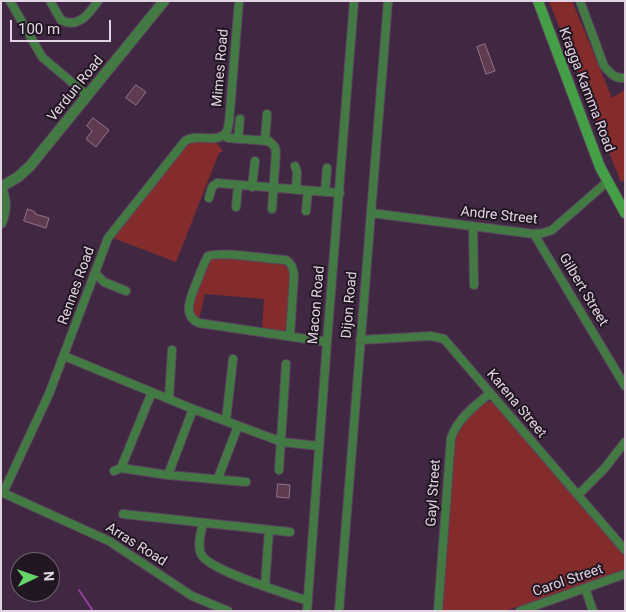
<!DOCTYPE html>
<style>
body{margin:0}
#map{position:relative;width:626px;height:612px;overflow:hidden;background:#402843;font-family:Roboto,sans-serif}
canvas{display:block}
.frame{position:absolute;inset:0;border:2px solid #e3d4e4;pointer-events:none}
.north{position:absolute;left:10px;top:552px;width:50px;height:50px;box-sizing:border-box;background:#211622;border:1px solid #6f6270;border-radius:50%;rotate:87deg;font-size:14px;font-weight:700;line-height:20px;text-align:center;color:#e3d4e4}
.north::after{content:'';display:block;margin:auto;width:18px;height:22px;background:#66d467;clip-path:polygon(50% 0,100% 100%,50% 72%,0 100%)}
.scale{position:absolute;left:10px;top:20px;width:101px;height:22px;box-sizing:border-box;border:2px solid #e3d4e4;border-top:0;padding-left:6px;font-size:15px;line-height:18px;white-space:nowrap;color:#e3d4e4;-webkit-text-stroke:4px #211622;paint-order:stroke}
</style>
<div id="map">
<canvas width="626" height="612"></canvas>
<div class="frame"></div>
<div class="north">N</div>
<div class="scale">100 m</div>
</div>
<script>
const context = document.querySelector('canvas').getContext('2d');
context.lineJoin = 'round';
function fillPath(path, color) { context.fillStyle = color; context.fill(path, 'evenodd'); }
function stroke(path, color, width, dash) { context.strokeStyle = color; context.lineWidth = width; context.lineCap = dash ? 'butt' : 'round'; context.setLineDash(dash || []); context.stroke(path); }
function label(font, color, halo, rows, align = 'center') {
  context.font = font + ' Roboto,sans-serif'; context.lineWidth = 4; context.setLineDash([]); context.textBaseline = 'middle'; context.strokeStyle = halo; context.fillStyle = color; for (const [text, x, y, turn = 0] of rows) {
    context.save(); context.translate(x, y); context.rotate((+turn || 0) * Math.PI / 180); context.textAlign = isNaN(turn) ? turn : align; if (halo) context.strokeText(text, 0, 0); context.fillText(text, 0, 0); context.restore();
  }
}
fillPath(new Path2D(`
 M549,1H572L612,98L625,90V180L621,182Z
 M194,141L216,142L223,151L219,153L176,262L113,238L185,147Z
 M217,257L278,264L284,265L291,273L287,331L262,329L264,299L205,294L199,318L195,316L193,300L206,263Z
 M488,402H491L497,406L625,554V569L620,572L505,611H442L455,443C459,426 471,408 488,402Z`), '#842c2c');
stroke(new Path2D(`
 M79,590L93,611`), '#923e9b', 2);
const building = new Path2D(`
 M485,44L495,71L486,74L477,47Z
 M136,85L146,92L136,105L126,98Z
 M93,118L109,130L96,147L86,139L92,131L87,126Z
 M28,209L35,212V214L49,218L46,228L24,221Z
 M278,484L290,485L289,498L277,497Z`);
fillPath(building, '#5e3b50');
stroke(building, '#987287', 1);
const minor = new Path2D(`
 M10,1L42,57L88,96
 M50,1L61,20C78,29 89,14 98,1
 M580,1L604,66C610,73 615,79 625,78
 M224,135L227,131L229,123L239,1
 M224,135L228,138L269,141L275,147L276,152L272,209
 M238,139L240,119
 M265,141L267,114
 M295,166L297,172L296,190
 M252,187L255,161
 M325,192L327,168
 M209,198L212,187L217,183L340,193
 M236,207L238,185
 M306,211L308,191
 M371,213L534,234L543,233L552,230L607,182
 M473,226L474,285
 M534,234L625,386
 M95,273L104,282L126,291
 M290,336L294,275C293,268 292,264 286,260C266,259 226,251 208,256C204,263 201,271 198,279C193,292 180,315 199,323L327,342
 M360,340L431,336L444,339L625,550
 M64,356L193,409L282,442L319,446
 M169,399L172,350
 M226,421L233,359
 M121,468L152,392
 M279,470L286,364
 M114,471L121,468L168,475L246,482
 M168,475L193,409
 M218,478L238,426
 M1,492L109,541L192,596L228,611
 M3,493L49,394L108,238L185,141C197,133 212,143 224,135
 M578,495L604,469L625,442
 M123,514L290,532
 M203,523C201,532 197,546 201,554C209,571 288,594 308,601
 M265,586L269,530
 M585,588L593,611
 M307,611L327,342L354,1
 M339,611L388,1
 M438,611L451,438C458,418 475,406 490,393
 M520,611L625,574`);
const tertiary = new Path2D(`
 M1,187L18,177L30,166L164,1
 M1,187C6,201 6,210 1,223`);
const secondary = new Path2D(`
 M538,1L600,167L625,213`);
stroke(minor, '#5a445d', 10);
stroke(tertiary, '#5a445d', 12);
stroke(secondary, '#5a445d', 12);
stroke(minor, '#437942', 8);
stroke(tertiary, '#437942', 10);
stroke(secondary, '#459f47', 10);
label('14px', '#e3d4e4', '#211622', [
 ["Mimes Road",221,68,-85],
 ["Verdun Road",76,89,-51],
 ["Kragga Kamma Road",586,90,69],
 ["Andre Street",499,216,6],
 ["Rennes Road",77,286,-70],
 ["Gilbert Street",583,290,59],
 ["Macon Road",317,305,-85],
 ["Dijon Road",350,305,-85],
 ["Karena Street",516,404,50],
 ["Gayl Street",434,493,-86],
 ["Arras Road",136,545,32],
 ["Carol Street",568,581,-19]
]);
</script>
